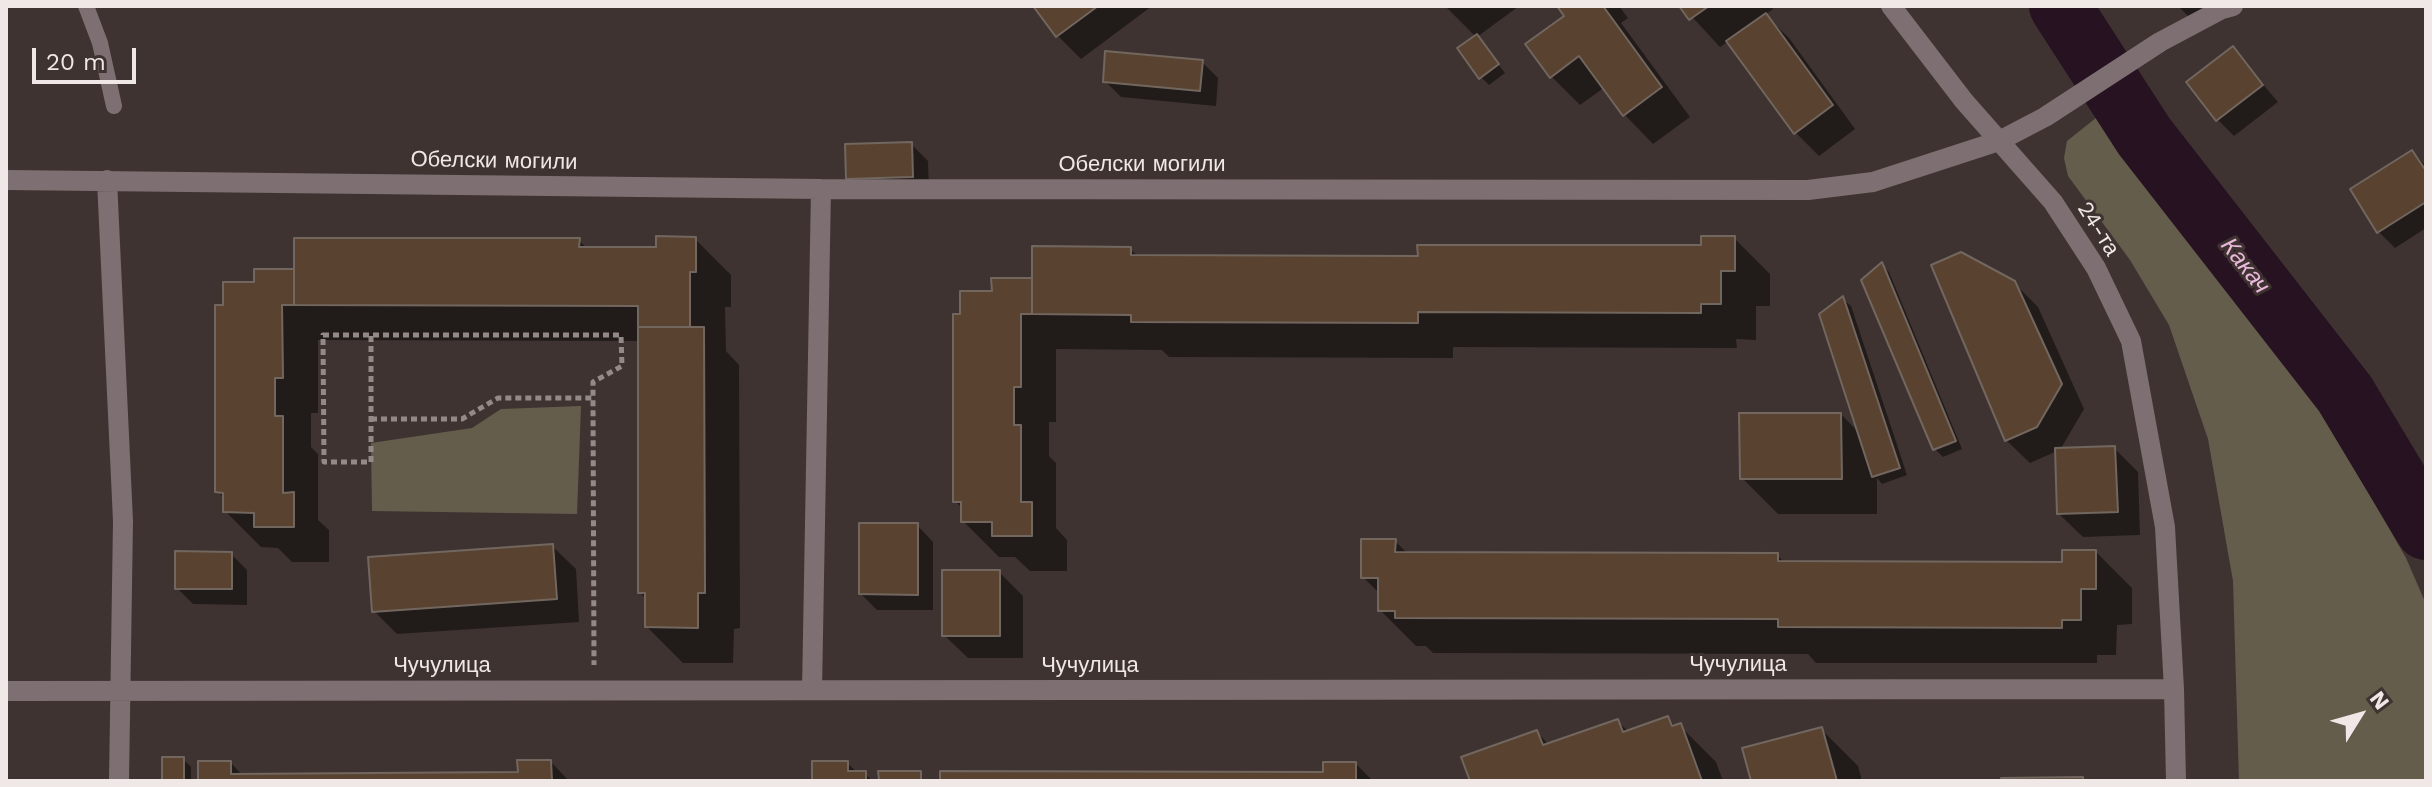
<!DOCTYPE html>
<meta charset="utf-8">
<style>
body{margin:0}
#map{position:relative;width:2432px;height:787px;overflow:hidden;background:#3f3331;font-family:"Work Sans",sans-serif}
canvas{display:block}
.frame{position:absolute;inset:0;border:8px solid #efe8e6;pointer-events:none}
.north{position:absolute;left:2320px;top:675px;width:80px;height:80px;-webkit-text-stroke:6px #3f3331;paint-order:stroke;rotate:53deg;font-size:22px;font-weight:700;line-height:32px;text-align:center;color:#efe8e6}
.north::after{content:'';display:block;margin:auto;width:28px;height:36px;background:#efe8e6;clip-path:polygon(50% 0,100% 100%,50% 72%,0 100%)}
.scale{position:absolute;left:32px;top:48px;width:104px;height:36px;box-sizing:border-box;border:4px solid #efe8e6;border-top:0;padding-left:10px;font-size:24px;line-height:28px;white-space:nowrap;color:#efe8e6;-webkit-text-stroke:6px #3f3331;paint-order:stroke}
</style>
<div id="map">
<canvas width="2432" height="787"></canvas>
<div class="frame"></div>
<div class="north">N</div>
<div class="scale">20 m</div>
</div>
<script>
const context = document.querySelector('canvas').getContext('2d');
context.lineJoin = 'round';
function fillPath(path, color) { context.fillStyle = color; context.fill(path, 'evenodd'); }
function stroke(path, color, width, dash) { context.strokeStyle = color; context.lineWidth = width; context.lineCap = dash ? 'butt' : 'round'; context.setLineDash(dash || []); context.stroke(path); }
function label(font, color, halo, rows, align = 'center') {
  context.font = font + ' "Work Sans",sans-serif'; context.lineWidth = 6; context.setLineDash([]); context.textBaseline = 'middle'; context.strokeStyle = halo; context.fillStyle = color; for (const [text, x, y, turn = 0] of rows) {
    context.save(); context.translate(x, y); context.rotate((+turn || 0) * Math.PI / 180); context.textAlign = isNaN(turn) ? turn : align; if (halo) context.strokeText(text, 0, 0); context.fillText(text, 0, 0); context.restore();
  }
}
fillPath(new Path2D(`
 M2111,106L2259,315L2333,431L2406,558L2426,604V781H2239L2233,581L2208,439L2169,325L2130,260L2068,176L2064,158L2067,141Z
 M581,406L577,514L372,511L371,443L472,428L501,409Z`), '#655d4c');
fillPath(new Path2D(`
 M1036,6H1152L1081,59L1058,36Z
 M1445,6H1519L1477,37L1505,73L1489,85L1481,77L1476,37Z
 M1559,6H1619L1628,18L1621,23L1690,117L1653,144L1625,115L1605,87L1580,105L1552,77L1567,16Z
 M1682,6H1771L1773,9L1765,15L1789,38L1855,129L1819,156L1795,132L1729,41L1720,47Z
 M2178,6H2230L2200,28Z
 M2233,49L2278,102L2234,136L2218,120Z
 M1202,62L1218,78L1216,106L1121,97L1105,81Z
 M911,144L928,161L929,192L864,194L848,178Z
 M2412,152L2426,166V228L2395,248L2379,232L2352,190Z
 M1734,238L1770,274V306H1756V340L1736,339L1737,348L1453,347V358L1169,357L1162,350L1056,349V422H1049V456L1056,463V528L1067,540V571H1030L1015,557H999L963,521V509L955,501L962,316L994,293L1130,249L1139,257L1420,258L1703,248Z
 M695,239L731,275V307H725L726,351L739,365L740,628L734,629L733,663H683L647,627V599L640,593V341L318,340V413H311V447L318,454V520L329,530V562H292L278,548L261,547L225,511V499L217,491L225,307L256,284L296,271L579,240L587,249H647Z
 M1882,265L1889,272L1962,449L1943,457L1935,449Z
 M2014,283L2038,307L2084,409L2060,450L2114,448L2138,472L2140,535L2083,537L2059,514L2057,451L2030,463L2006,440Z
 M1843,299L1851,306L1907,475L1882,484L1877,478V514H1778L1742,478L1841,414L1861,435Z
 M6,360L7,361V529H6Z
 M917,525L933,542V610H877L861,594Z
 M1395,541L1408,554L1777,555L1785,563L2064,564L2096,552L2132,588V624L2117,625L2116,655H2097V663H1816L1808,654L1433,653L1426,646H1416L1380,610V594L1363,577Z
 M552,546L576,569L579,622L397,634L374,611Z
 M231,554L247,570V605L193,604L177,588Z
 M999,572L1023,596V658H968L944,635Z
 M1668,719L1676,727L1680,726L1716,762L1723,781H1472L1537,732L1549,745L1617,721L1629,732Z
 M1822,730L1858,766L1862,781H1753Z
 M183,759L191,767V781H164Z
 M551,762L569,781H200L231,763L243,776L520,774Z
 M847,763L858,773L865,774L873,781H814Z
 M1356,764L1373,781H942L1325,774Z`), '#0007');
stroke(new Path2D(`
 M2060,6L2144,136L2345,394L2426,529`), '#271222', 62);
const building = new Path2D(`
 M1033,6H1098L1056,37Z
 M1557,6H1603L1662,87L1623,116L1579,56L1550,78L1525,44L1564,16Z
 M1679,6H1709L1689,20Z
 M1766,13L1833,105L1794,134L1726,41Z
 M1477,34L1499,64L1479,79L1457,48Z
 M2233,46L2263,85L2216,121L2186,82Z
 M1105,51L1203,60L1200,91L1103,82Z
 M912,142L913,177L846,179L845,144Z
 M2412,150L2426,171V202L2377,233L2350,189Z
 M656,236L696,237V272H690V327H638V306L294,305V238H580L579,247H656Z
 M1701,236H1735V271H1721V304H1701V313L1418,312V323L1131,322V315L1032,314V246L1131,247V255L1418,256L1417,245H1701Z
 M1961,252L2015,281L2062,384L2037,427L2005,441L1931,265Z
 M1882,262L1956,441L1933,450L1861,280Z
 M254,269H294V305H282L283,378H275V416H283V493L294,492V527H254V513L223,512V493L215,492V305H223V282H254Z
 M991,278H1032V314H1021V387H1014V425H1021V502H1032V536H992V522H961V502H953V314H960V291H992Z
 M1843,296L1900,468L1872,477L1819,314Z
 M638,327H704L705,593H698V628L645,627V593H638Z
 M1739,413H1841L1842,479H1740Z
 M2115,446L2118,512L2057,514L2055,448Z
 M859,523H918V595L859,594Z
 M1361,539H1396L1395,552L1778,553V561L2062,562V550H2096V589H2081V620H2062V628L1778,627V619L1395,618V611H1378V578H1361Z
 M553,544L557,599L372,612L368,557Z
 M175,551L232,552V589H175Z
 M942,570H1000V636H942Z
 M1668,716L1672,726L1681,723L1702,781H1470L1461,757L1537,730L1543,745L1618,719L1623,732Z
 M1822,727L1837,781H1751L1742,748Z
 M162,757H184V781H162Z
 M517,760H551L552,781H198V761H231V774L518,772Z
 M812,761H848V771H866V780H879L878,771H921V780H940V771L1323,772V762H1356V781H812Z
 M2083,777V781H2002L2001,778Z`);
fillPath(building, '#594230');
stroke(building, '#71675f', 2);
stroke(new Path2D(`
 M371,336V462H324L323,335H621L622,366L593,382V398
 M371,419H462L498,398H593L594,665`), '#938987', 5, [6, 4]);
stroke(new Path2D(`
 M86,6L100,43L114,106`), '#7e6f72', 16);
stroke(new Path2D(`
 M1891,6L1964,101L2053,202L2096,268L2131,341L2165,527L2174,689L2176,781
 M6,180L821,189L1808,190L1873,182L1999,141L2045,117L2160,42L2222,9L2233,6
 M107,180L123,521L119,781
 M812,690L821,189
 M6,691L2174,689`), '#7e6f72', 20);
label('22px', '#efe8e6', '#3f3331', [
 ["Обелски могили",494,161,1],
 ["Обелски могили",1142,165],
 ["24-та",2098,229,58],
 ["Чучулица",1738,665],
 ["Чучулица",442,666],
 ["Чучулица",1090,666]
]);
label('italic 24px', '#e9b8db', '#3f3331', [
 ["Какач",2245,266,52]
]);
</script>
